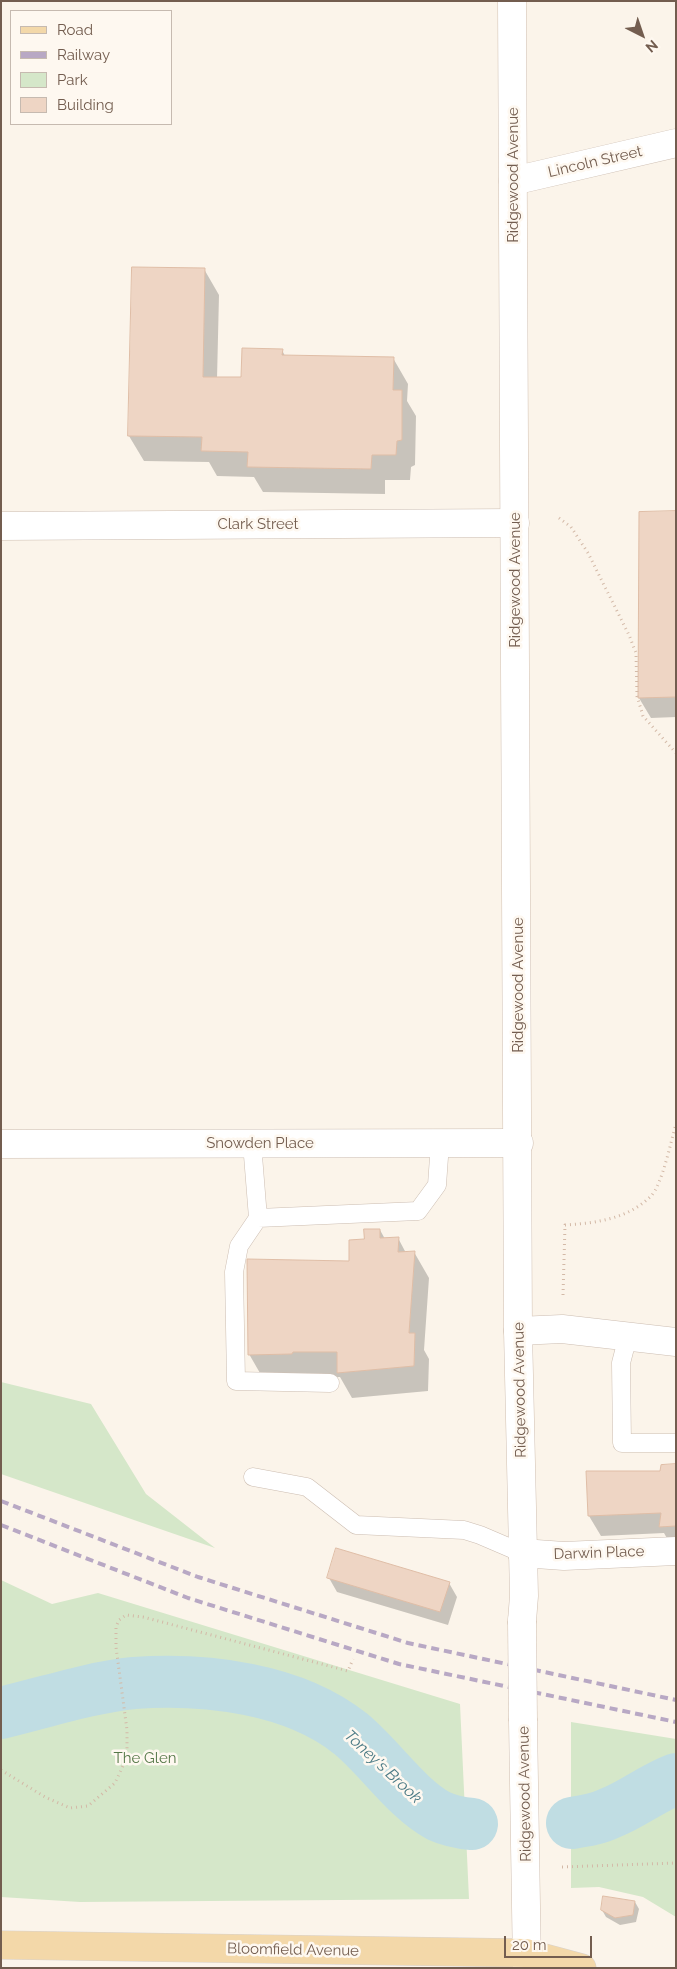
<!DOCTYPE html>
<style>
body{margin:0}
#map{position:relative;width:677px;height:1969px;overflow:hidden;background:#fbf4ea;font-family:Raleway,sans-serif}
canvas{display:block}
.frame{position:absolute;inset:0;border:2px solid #735d4f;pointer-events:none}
.legend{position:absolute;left:10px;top:10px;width:162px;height:115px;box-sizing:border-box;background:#fef8f0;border:1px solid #c6bab0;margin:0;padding:6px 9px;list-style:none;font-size:15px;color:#735d4f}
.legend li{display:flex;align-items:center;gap:10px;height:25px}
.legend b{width:25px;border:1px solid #c6bab0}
.north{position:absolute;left:617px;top:10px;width:50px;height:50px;-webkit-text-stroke:4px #fef8f0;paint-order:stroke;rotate:139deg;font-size:14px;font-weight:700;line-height:20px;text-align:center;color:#735d4f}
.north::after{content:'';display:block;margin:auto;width:18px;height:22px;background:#735d4f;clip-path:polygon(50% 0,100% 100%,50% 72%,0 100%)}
.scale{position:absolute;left:504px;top:1936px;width:88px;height:22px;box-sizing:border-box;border:2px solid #735d4f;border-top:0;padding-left:6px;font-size:15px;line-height:18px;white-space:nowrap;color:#735d4f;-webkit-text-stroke:4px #fef8f0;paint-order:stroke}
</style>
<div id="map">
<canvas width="677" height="1969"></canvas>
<div class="frame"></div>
<ul class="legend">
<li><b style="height:6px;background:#f3d8a9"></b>Road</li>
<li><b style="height:6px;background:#b8a8c4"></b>Railway</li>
<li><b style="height:14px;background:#d5e7c9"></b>Park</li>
<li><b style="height:14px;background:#eed5c4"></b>Building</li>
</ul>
<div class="north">N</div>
<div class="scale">20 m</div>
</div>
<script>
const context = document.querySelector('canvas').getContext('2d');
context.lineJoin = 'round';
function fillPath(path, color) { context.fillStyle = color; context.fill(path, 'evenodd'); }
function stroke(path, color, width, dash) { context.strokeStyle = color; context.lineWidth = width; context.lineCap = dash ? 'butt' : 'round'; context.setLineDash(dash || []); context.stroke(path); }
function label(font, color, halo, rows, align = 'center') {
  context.font = font + ' Raleway,sans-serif'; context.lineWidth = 5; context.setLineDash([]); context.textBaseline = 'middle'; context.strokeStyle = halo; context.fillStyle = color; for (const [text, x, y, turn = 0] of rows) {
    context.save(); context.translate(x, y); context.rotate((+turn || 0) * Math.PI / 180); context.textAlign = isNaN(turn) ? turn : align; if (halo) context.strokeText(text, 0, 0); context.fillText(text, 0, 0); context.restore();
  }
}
fillPath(new Path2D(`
 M1,1382L91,1404L146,1494L215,1548L1,1474Z
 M1,1580L52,1604L98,1593L460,1704L469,1899L80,1902L1,1897Z
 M571,1722L676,1739V1917L643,1897L599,1887L571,1888Z`), '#d5e7c9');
fillPath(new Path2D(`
 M204,269L219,295L217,379H242L282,350L285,356L393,358L408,384L407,401L416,416L415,465L411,467L410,480H385V494L263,492L254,477L217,476L209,462L144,461L129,436Z
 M676,512V717L651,718L639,698L640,513Z
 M380,1230L385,1239L398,1238L406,1253L414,1252L429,1278L424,1350L429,1359L428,1391L352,1398L340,1377L264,1380L249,1354L350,1263L365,1240Z
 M676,1465V1547H672L664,1533L601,1536L589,1516L587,1472H661Z
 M329,1578L449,1583L457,1597L448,1625L337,1592Z
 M635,1902L639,1909L636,1922L620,1925L606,1917L602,1910Z`), '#0003');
stroke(new Path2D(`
 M1,1713C43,1703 92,1687 134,1683C205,1678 294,1688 351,1734C380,1758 407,1799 439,1816C450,1821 461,1823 472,1824
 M572,1823C585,1821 598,1819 610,1813C633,1804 652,1788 676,1779`), '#c0dde3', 52);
const building = new Path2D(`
 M132,267L205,268L203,377H241L242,348L283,349L282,355L394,357L393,390H402V440L397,441L396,455H372L371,469L247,467L248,452L201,451L202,437L128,436Z
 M676,511V697L638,698L639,512Z
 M364,1229H380V1238L399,1237L398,1252L415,1251L409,1333H415L414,1366L337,1373V1352H293L292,1354L248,1355L247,1259L349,1261V1240L364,1239Z
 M676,1464V1526L659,1527L661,1513L588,1516L586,1471H660L661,1465Z
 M336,1548L450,1582L440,1612L327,1578Z
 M603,1896L635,1901L633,1915L615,1918L601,1910Z`);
fillPath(building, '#eed5c4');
stroke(building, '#dfbda6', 1);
const lane = new Path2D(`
 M252,1143L258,1218L418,1211L437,1185L440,1143
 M258,1218L239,1246L234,1272L236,1381L330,1383
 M628,1336L621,1363L622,1443H676
 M253,1477L307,1487L356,1525L464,1530L480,1535L522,1553`);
const street = new Path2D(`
 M513,181L676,143
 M1,526L515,523
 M1,1144L519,1143
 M518,1331L562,1329L676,1342
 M522,1553L564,1556L676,1551`);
const secondary = new Path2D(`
 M512,1L518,1331L524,1596L522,1621
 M523,1721L527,1968`);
const primary = new Path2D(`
 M1,1945L526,1953L582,1968`);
stroke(lane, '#ccbdb1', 19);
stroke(street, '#ccbdb1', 29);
stroke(secondary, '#d0bfb1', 29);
stroke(primary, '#d8d2ce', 29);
stroke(new Path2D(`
 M559,518L571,527L588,553L629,635L636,653L637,696L643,716L676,753
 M563,1295L565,1225C596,1223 628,1219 651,1196C662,1185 671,1141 676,1124
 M1,1770L45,1797L70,1808L88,1806L115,1783L127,1757V1730L116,1647V1627L119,1620L126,1615L143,1617L348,1671L353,1659
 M562,1867L676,1863`), '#d3b9a7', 3, [1, 4]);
stroke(lane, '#fff', 18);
stroke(street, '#fff', 28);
stroke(secondary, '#fff', 28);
stroke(primary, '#f3d8a9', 28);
stroke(new Path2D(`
 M1,1501L198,1577L408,1643L676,1700
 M1,1525L188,1598L399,1664L676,1722`), '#b8a8c4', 4, [8, 5]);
const secondaryBridge = new Path2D(`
 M522,1621L523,1721`);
stroke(secondaryBridge, '#d0bfb1', 29, []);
stroke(secondaryBridge, '#fff', 28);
label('15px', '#735d4f', '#fef8f0', [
 ["Lincoln Street",595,162,-13],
 ["Ridgewood Avenue",513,175,-90],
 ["Clark Street",258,524],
 ["Ridgewood Avenue",515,580,-90],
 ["Ridgewood Avenue",518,985,-90],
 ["Snowden Place",260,1143],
 ["Ridgewood Avenue",520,1390,-91],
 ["Darwin Place",599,1553,-2],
 ["Ridgewood Avenue",525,1794,-91],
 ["Bloomfield Avenue",293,1950,1]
]);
label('15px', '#557848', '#fef8f0', [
 ["The Glen",145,1758]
]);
label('italic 16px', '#4b7a85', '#fef8f0', [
 ["Toney's Brook",383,1767,43]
]);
</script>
